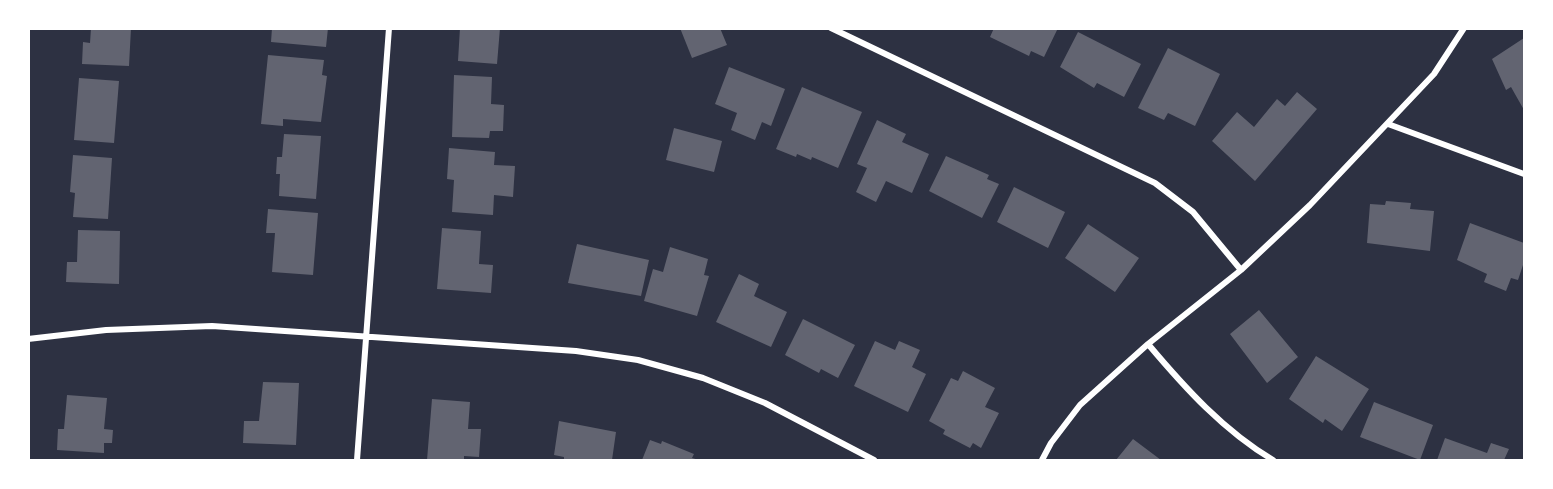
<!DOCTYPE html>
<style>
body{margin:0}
#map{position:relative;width:1553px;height:489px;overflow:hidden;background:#2d3142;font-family:"Noto Serif",serif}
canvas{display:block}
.frame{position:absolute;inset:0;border:30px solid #fff;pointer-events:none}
</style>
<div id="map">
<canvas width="1553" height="489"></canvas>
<div class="frame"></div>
</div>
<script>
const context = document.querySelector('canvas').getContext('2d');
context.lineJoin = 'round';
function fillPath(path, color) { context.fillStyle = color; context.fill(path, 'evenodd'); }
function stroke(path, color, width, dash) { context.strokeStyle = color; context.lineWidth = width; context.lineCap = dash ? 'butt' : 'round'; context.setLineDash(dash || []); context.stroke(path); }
fillPath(new Path2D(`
 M91,28H131L129,66L82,64L83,42L90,43Z
 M272,28H328L326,47L271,42Z
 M460,28H500L497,64L458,61Z
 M680,28H720L727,45L692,58Z
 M994,28H1058L1044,57L1031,51L1029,56L990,37Z
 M1078,32L1141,64L1124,97L1097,83L1094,88L1060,67Z
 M1524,38V110L1511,87L1506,90L1492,59Z
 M1168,48L1220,74L1195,126L1168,113L1164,120L1138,108Z
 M268,55L324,60L322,75L327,76L321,122L283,119V126L261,124Z
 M729,67L785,89L771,126L762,122L755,140L731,130L737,113L715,104Z
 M454,75L492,77L491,104L504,105L503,131H490L489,138L452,137Z
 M79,78L119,81L114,143L74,140Z
 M802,87L862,112L838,168L812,157L811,160L797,154L796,157L776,149Z
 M1297,92L1317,109L1255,181L1212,141L1237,112L1254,127L1277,99L1285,106Z
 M877,120L906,134L902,142L929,154L912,193L886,181L876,202L856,192L867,168L857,164Z
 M674,128L722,141L714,172L666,160Z
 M284,134L321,136L316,199L279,196L280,174H276L277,157H282Z
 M449,148L495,152L494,165L515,166L513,197L494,195L493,215L452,212L454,180L447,179Z
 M73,155L112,158L108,219L73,217L75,193L70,192Z
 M946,156L989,175L987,179L999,184L982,218L929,191Z
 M1014,187L1065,212L1048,248L997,222Z
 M1386,201L1411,203L1410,209L1434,211L1430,251L1367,243L1370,204L1385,205Z
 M268,209L318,213L313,275L272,272L275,233H266Z
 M1470,223L1524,243V262L1518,280L1511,278L1506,291L1484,282L1487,274L1457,260Z
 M1088,224L1139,258L1115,292L1065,258Z
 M442,228L481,231L479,264L493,265L491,293L437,289Z
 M78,230L120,231L119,284L66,282L67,262H77Z
 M577,244L649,260L641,296L568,283Z
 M670,247L708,259L704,275L709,276L697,316L644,301L653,269L663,272Z
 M739,274L759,284L754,296L787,312L771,347L716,322Z
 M1259,310L1298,357L1267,383L1230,334Z
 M803,319L855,345L838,378L821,369L819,373L785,355Z
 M875,341L895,350L899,341L920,350L912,367L926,374L908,412L854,386Z
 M1316,356L1369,389L1342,431L1325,419L1323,423L1289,399Z
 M963,371L995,388L985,407L999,413L981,448L973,443L970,448L943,434L945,430L929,421L951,378L958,381Z
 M263,382L299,383L296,445L243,443L244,421H259Z
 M67,395L107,398L104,429L113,430L112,443H104V453L57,450L58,429H64Z
 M432,399L470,402L468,429H481L479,457L464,456V460H427Z
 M1374,402L1433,425L1420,460L1360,437Z
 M559,421L616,432L612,460H564V457L554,455Z
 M1445,438L1487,453L1491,443L1509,449L1504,460H1437Z
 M1133,439L1161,460H1116Z
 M650,440L661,444L662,441L694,454L692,458L699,460H642Z`), '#626471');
stroke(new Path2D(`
 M831,28L1155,183L1193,212L1241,270
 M1388,124L1524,174
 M28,339L106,330L212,326L576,351L638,360L703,378L765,403L874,460
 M1148,344C1185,388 1224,431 1273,460
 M357,460L389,28
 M1042,460L1051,443L1080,405L1148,344L1241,270L1310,205L1434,74L1464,28`), '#fff', 6);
</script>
